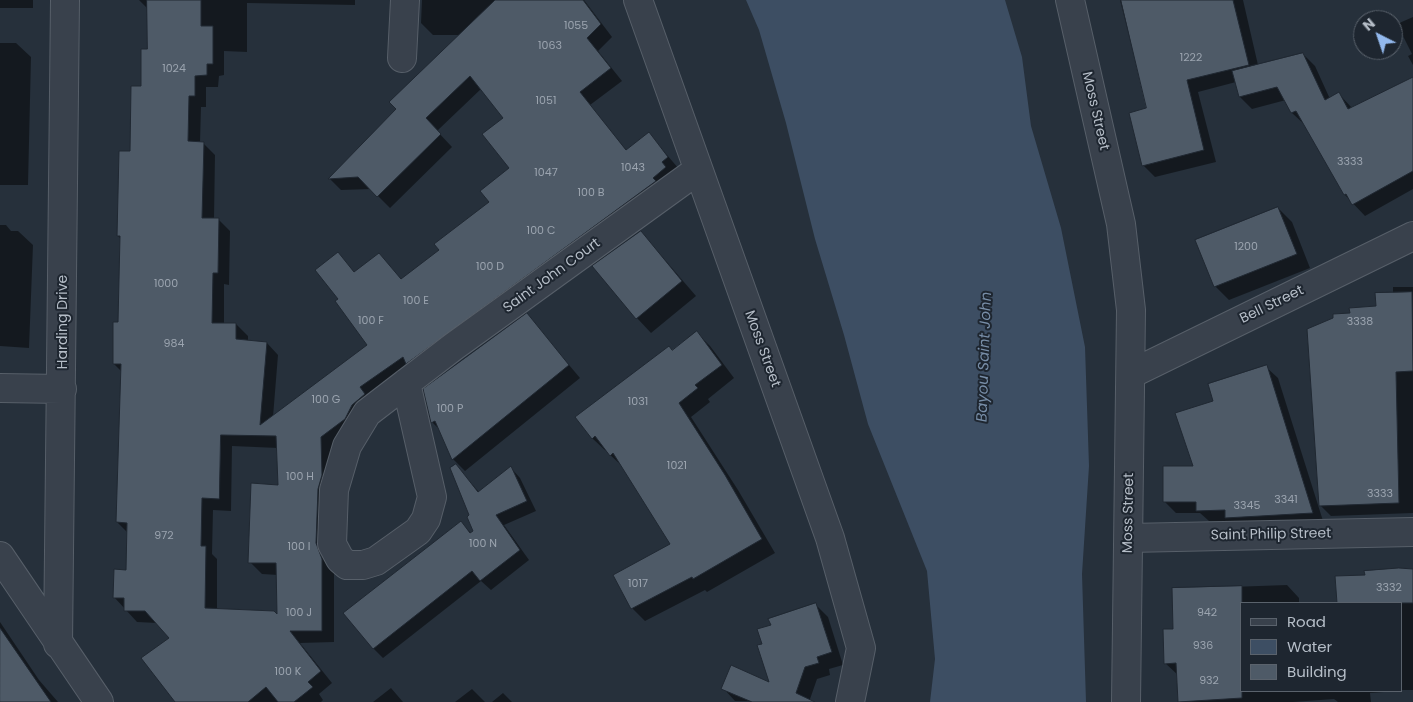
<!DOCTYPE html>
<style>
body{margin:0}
#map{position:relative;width:1413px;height:702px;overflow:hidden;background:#26303b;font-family:Poppins,sans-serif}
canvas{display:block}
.legend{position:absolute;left:1240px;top:602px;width:162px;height:90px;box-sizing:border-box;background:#1e2630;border:1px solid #5a626c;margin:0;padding:6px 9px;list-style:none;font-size:15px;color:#b5bdc7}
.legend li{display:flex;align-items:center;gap:10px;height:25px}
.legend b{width:25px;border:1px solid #5a626c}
.north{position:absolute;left:1353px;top:10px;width:50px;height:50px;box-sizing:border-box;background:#1e2630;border:1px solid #5a626c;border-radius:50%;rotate:319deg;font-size:14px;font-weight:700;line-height:20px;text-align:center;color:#b5bdc7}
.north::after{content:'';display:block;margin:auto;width:18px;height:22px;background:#93b9ee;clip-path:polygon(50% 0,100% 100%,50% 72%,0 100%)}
</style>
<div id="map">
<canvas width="1413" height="702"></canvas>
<ul class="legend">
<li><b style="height:6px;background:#39414c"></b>Road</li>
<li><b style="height:14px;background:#3d4e63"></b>Water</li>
<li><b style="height:14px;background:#4e5a67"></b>Building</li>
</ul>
<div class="north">N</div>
</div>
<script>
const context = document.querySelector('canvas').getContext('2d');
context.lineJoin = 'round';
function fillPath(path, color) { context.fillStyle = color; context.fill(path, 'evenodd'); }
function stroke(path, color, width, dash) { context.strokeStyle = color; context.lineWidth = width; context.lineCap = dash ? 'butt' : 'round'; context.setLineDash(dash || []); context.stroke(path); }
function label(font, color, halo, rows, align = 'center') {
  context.font = font + ' Poppins,sans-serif'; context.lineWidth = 4; context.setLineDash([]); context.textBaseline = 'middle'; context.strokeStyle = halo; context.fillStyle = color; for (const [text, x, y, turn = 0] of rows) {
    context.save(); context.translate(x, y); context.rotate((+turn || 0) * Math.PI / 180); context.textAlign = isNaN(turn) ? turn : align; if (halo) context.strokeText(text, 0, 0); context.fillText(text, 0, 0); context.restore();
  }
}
fillPath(new Path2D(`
 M746,0H1005L1022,57L1031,126L1061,228L1085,347L1089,466L1082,574L1086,702H930L935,659L927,571L868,424L844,335L815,239L786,123L759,30Z`), '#3d4e63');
fillPath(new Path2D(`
 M0,0H33V8H0Z
 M139,0H355V5L247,3V52L224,51V75L219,76L218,87H206V107H201L200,143H203L215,155L214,219H218L230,231L229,285L224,284V324H236L248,336V342L267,343L278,355L273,417L368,345L340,299L338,254L355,273L379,255L402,280L441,250L491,202L511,168L505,118L482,88L437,131L452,147L390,208L371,189L341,190L330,179L397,110L459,35H433L421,23L422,0H584L612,37L598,51L622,81L590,105L627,151L649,134L679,169L363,417L328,556L334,572V642L300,643L332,683L319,694L323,700L321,702H175L171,638L157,623L137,622L114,597L127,571L128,533L117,522L122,372L114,364L119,323L121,239L118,236L148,50V9ZM232,446L278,448L279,486L250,562L262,574L278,575V617L217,610V559L212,554L213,510L231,511Z
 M1120,0H1243L1258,65L1303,54L1315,66L1330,99L1339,94L1352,108L1413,79V189L1365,216L1345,195L1305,125L1292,113L1286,100L1252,109L1240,97L1236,82L1198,92L1216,162L1155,177L1143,165L1148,109Z
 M1413,17V65L1408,56L1412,54L1397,24Z
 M0,43H16L31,57L28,185H0Z
 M1278,208L1292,222L1310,268L1229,300L1215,286Z
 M0,225H6L11,231H18L33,245L29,348L0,346Z
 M641,232L696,296L651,333L637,318Z
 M1393,287H1413V513L1331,516L1320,505L1351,314L1377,307L1393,294Z
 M527,315L580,378L465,471L453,459L441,431L432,422Z
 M697,333L710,346L734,378L708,399L710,402L691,417L738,490L775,553L707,592L705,590L645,621L632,608L672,544L622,466L593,439L577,418Z
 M1266,367L1278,378L1324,524L1238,529L1231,521H1209L1200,513H1176L1165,502L1194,468L1215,402Z
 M456,466L479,492L511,468L520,478L536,511L504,525L529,560L491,590L481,581L383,658L373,648L461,523L472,534L475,532Z
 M1413,570V690H1402V603H1338L1336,578Z
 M1287,585L1299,598V603H1242V691H1398L1370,693L1371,702H1338L1334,699L1293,702H1180L1178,675L1165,663L1174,630L1173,589Z
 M816,605L828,617L843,665L829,669L830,675L817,679L809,702L735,701L723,688L771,684L763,645L772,626Z
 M0,622L39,680L58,702H0Z
 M391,688L403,702H373Z
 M472,689L485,702H455Z
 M503,693L512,702H492Z`), '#0007');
const building = new Path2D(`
 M147,0H201V26H213V64H207V75L195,76V96H189L188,141L204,142L202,218H219L218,273H213L212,323H236V339L267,342L260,425L367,345L335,301L338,299L315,270L338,252L354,272L379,253L401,279L439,250L434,244L489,202L480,191L509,168L482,134L503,118L470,76L426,118L441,134L377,197L358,177L328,179L396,109L389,102L495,0H583L601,24L587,38L611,68L580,92L626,150L649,132L668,157L662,162L666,167L653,178L656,181L406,364L403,357L360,387L365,394L352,405L345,419L321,437L322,475L318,489L316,543L322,559V631H290L321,671L308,682L313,687L294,702H278L266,687L248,702H175L141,658L169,638L145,611H124V598H113L114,569L126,570L127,523L116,522L121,364H113V322H118L120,236H117L119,151H130L131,86H141V49H147ZM221,435L276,436L278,485L251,483L248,563H276L277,614L274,611L205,608L206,546H201L202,498L219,499Z
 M1121,0H1233L1249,65L1187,80L1204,150L1142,166L1129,113L1146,108Z
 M1303,53L1325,100L1339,92L1348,109L1413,77V171L1352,205L1346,194L1344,195L1296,111L1291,113L1277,87L1239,97L1232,71Z
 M1278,207L1297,254L1214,287L1195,240Z
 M641,231L682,281L636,319L592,266Z
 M1412,292L1413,371L1396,372L1399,503L1319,506L1307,329L1333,318V314L1350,313L1349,308L1376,306L1375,293Z
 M527,313L569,365L452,460L435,421L431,423L423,389Z
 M697,331L722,365L695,385L698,388L679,403L725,475L762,539L693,579L692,577L631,609L613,575L670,544L613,453L610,456L595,436L592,439L575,417L669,346L672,350Z
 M1267,365L1313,513L1225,518V510L1196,511V502H1163V466H1193L1175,413L1213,401L1208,384Z
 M456,464L478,492L511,466L527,501L496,515L520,550L480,581L472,571L373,649L343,613L461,521L470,533L473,531L467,517L469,515L450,468Z
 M1399,568L1413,569V603H1337L1335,576L1365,575L1364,571Z
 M1242,586V698L1178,702L1176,663L1164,664L1163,629H1173L1172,588Z
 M816,603L832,652L817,657L819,663L805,667L796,693L815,702H752L721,689L731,665L769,682L757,645L762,644L757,629L771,625L768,619Z
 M0,628L51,702H0Z`);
fillPath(building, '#4e5a67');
stroke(building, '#202832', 1);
const minor = new Path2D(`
 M638,0L830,538L861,648L850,702
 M1070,0L1121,224L1131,310L1126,702
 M402,58L405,0
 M1131,374L1413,236
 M406,383L432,497L426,519L418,531L376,561L363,565H347L340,559L332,544L334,490L347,446L367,413L453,347L698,170
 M0,388L62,389
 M1129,538L1413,532
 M0,556L99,702
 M58,644L65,0`);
stroke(minor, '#575f69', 30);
stroke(minor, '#39414c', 28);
label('11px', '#9ba4af', null, [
 ["1055",576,26],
 ["1063",550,46],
 ["1222",1191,58],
 ["1024",174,69],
 ["1051",546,101],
 ["3333",1350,162],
 ["1043",633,168],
 ["1047",546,173],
 ["100 B",591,193],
 ["100 C",541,231],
 ["1200",1246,247],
 ["100 D",490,267],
 ["1000",166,284],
 ["100 E",416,301],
 ["100 F",371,321],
 ["3338",1360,322],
 ["984",174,344],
 ["100 G",326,400],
 ["1031",638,402],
 ["100 P",450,409],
 ["1021",677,466],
 ["100 H",300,477],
 ["3333",1380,494],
 ["3341",1286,500],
 ["3345",1247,506],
 ["972",164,536],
 ["100 N",483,544],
 ["100 I",299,547],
 ["1017",638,584],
 ["3332",1389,588],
 ["100 J",299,613],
 ["942",1207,613],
 ["936",1203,646],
 ["100 K",288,672],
 ["932",1209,681]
]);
label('14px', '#b5bdc7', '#1e2630', [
 ["Moss Street",1095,111,77],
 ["Saint John Court",552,276,-36],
 ["Bell Street",1272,305,-26],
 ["Harding Drive",63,322,-90],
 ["Moss Street",762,349,70],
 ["Moss Street",1129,513,-89],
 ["Saint Philip Street",1271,535,-1]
]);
label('italic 15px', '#788ea8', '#1e2630', [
 ["Bayou Saint John",985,357,-88]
]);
</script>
